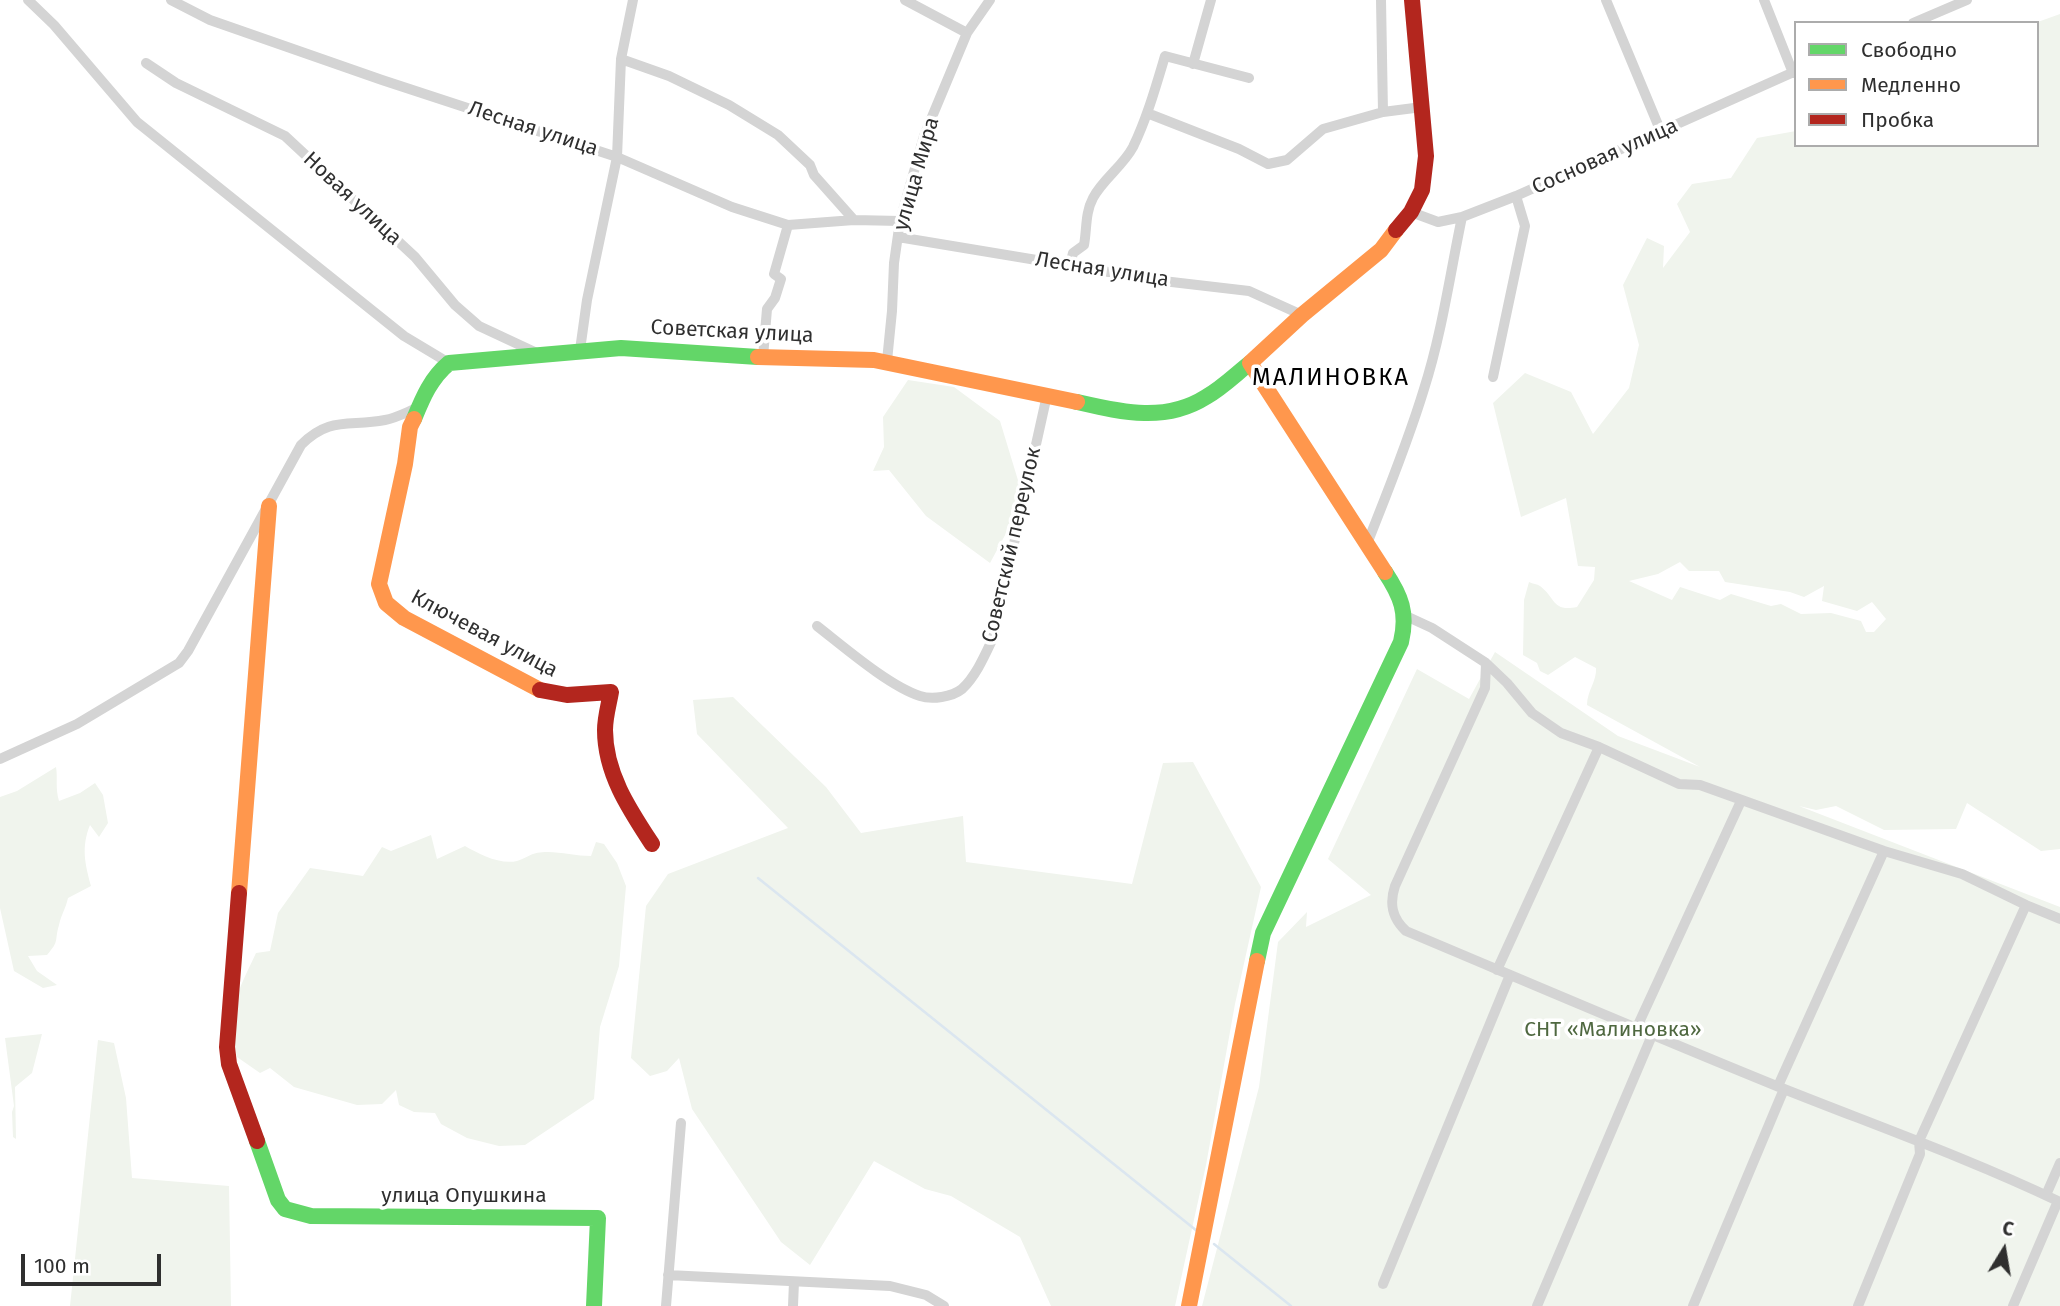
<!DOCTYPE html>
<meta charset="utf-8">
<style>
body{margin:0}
#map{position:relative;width:2060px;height:1306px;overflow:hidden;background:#fff;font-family:"Fira Sans",sans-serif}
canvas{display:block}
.legend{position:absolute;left:1794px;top:21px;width:245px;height:126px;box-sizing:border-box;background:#fff;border:2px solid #acacac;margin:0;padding:9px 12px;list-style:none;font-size:21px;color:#2f2f2f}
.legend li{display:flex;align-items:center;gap:14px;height:35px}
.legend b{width:35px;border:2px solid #acacac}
.north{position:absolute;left:1969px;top:1215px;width:70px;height:70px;-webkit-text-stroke:5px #fff;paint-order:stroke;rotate:11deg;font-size:19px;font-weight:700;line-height:28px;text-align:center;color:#2f2f2f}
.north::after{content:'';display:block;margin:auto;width:24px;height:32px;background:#2f2f2f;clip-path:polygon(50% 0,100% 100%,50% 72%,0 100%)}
.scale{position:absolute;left:21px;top:1254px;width:140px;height:32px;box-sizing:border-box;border:4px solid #2f2f2f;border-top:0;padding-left:9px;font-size:21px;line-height:24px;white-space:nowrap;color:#2f2f2f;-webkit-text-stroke:5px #fff;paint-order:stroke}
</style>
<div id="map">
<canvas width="2060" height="1306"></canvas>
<ul class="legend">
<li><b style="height:9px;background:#63d668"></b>Свободно</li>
<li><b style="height:9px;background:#ff974d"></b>Медленно</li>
<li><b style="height:9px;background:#b3261e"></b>Пробка</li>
</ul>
<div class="north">С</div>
<div class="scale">100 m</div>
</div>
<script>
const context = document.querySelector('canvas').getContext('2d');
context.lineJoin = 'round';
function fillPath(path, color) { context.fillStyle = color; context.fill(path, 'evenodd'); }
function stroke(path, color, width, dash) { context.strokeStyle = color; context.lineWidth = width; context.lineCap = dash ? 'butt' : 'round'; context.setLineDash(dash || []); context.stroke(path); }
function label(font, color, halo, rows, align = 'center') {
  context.font = font + ' "Fira Sans",sans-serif'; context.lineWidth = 7; context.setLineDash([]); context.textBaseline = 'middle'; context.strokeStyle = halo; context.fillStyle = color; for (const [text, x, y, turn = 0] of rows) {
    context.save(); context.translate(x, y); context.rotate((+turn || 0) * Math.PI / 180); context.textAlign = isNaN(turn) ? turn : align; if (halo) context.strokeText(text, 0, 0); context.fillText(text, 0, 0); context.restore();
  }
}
fillPath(new Path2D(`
 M2060,14V849L2041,851L1967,803L1956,829L1884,830L1836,806L1816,810L1799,806L2060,907V1306H1202L1259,1087L1278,942L1307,912L1306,927L1371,895L1328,859L1417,669L1469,699L1495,652L1618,736L1700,767L1587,705C1587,691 1597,681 1596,668L1575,657L1548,675L1540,671L1537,663L1523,655L1524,600L1529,582C1533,584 1537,584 1540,586C1556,598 1552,612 1577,607L1594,580L1595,567L1578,566L1566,498L1521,517L1493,403L1525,373L1571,392L1593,434L1629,388L1639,345L1623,285L1647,238L1664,246L1663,268L1690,232L1677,204L1692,184L1731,178L1757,138L1796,131V145H2037V23H2035ZM1680,562L1689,571H1719L1725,582L1790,592L1804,597L1824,586L1822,601L1857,611L1872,602L1886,619L1874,632H1866L1861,621L1831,613L1801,614L1781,604L1771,606L1731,594L1720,600L1680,587L1672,600L1629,581L1658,574Z
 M908,380L954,387L1000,421L1024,500L990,563L926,516L889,470L873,471L884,447L883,417Z
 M733,697L826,787L861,833L963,816L966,862L1132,884L1163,763L1193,762L1261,887L1235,1004L1206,1165L1175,1306H1051L1020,1237L951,1196L925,1189L874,1161L810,1265L781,1242L692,1109L679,1058L667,1071L650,1076L631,1058L646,906L668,874L788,828L697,734L693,700Z
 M56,767C58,779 55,787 59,801L80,793L95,783L103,795L108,823L99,837L90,825C81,847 85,864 91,886L68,898C66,908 61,915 59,925C54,942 60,940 47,955L28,956L37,971L57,985L43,988L14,971L0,908V797L17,791Z
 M431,835L437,859L465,846C479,854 500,865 517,861C529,857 531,852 548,852C561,852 577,856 591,856L596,842L604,844L617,863L626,886L619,966L600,1027L594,1099L525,1145L499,1146L467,1138L441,1124L435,1113L414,1112L399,1105L396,1090L382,1104L357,1105L294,1087L270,1068L260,1073L237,1057C227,1008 236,996 256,953L270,951L278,913L310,868L363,876L382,847L391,851Z
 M42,1034L32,1073L15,1087L16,1139L13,1137L12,1112L14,1106L5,1038Z
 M98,1040L114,1043L126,1098L132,1178L229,1186L231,1306H70Z`), '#f0f4ed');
stroke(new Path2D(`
 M758,878L1197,1231
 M1214,1244L1291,1306`), '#dbe6f0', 2.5);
stroke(new Path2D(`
 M28,0L54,25L137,122L404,336L449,363
 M171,0L210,20L382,80L617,157L732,207L788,225L854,220L900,221
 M905,0L967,33
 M1381,0L1383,112
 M1606,0L1661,132
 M1764,0L1793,73
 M1913,23L1967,0
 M621,59L669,76L729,105L778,135L810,165L814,175L854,220
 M146,63L176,83L285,136L415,257L455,305L479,326L539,354
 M1193,64L1211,0
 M1147,113L1239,149L1268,164L1287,160L1323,129L1383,112L1422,107
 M1411,212L1438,222L1462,217L1516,196L1796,71
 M898,237L1163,281L1249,291L1302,315
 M1070,265L1073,253L1084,245C1087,229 1085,213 1093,198C1103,179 1123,166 1133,147C1147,118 1156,86 1165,56L1249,78
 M580,350L587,300L617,157L621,59L633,0
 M763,357L767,309L775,298L781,279L774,274L788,225
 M887,361L892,311L894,263L900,221L924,136L967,33L990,0
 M1493,377L1525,226L1516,196
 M1367,544C1387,493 1408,442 1424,389C1442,333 1450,274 1462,217
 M1406,616L1432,628L1486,663L1485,688L1395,886C1389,904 1392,918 1406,931C1532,984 1658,1038 1784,1089C1877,1126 1970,1159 2060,1202
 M817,626C844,647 889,686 920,696C932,700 952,697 962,689C976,676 985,655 993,638L1047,395
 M1486,663L1507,683L1532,713L1561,733L1599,747L1679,784L1700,785L1884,851L1962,874L2026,905L2060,919
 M0,759L77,724L179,663L188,651L301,445C330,416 349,427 385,420C396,418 407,412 417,408
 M1497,970L1599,747
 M1637,1027L1741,801
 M1778,1086L1884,851
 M2046,1195L2060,1163
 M668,1275L890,1286L926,1295L944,1306
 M1383,1284L1510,975
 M666,1306L681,1123
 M793,1306L794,1282
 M1537,1306L1653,1033
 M1693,1306L1784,1089
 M1858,1306L1920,1154L1919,1141L2026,905
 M2013,1306L2058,1201`), '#d4d4d4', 10);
stroke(new Path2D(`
 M1077,402C1121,412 1165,423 1206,397C1222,388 1236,374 1250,363
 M414,419C423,397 431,378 449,363L621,348L758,357
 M1257,961L1263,933L1401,642C1408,613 1401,596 1385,572
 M257,1141L278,1200L285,1209L311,1216L598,1218L594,1306`), '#63d668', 16);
stroke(new Path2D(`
 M758,357L874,360L1077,402
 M414,419L410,427L405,464L379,584L386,603L404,618L540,690
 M1385,572L1250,363L1302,315L1381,250L1396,230
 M239,893L269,506
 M1189,1306L1257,961`), '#ff974d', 16);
stroke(new Path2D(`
 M1396,230L1411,212L1422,190L1426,156L1412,0
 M540,690L567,695L611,692C609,704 605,717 605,730C605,773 629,809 652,844
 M239,893L227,1047L229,1064L257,1141`), '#b3261e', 16);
label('21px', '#2f2f2f', '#fff', [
 ["Лесная улица",533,129,18],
 ["Сосновая улица",1605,157,-24],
 ["улица Мира",917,174,-74],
 ["Новая улица",352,199,43],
 ["Лесная улица",1102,270,9],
 ["Советская улица",732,332,3],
 ["Советский переулок",1012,545,-77],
 ["Ключевая улица",484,634,28],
 ["улица Опушкина",464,1196]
]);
label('21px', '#4f6840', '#fff', [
 ["СНТ «Малиновка»",1613,1030]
]);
context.letterSpacing = '2px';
label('24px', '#000', '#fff', [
 ["МАЛИНОВКА",1331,378]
]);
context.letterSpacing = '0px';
</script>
